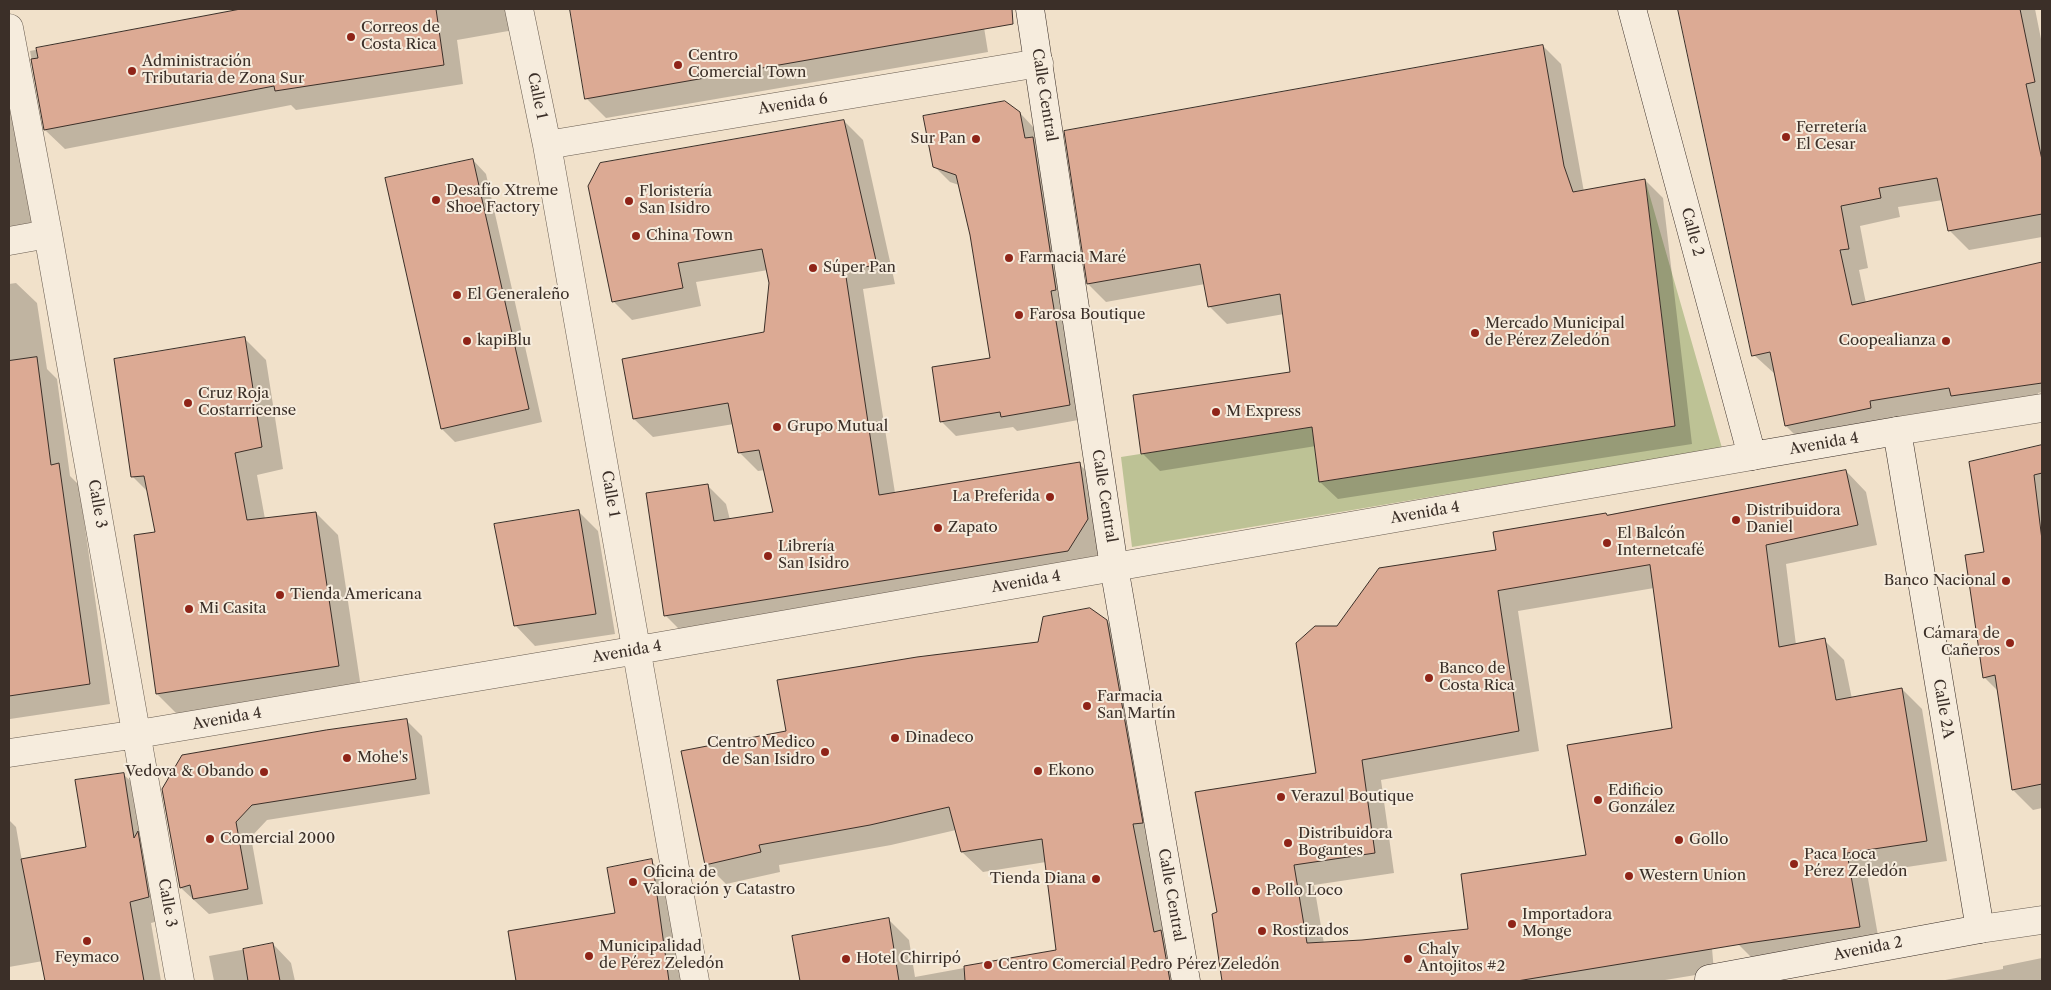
<!DOCTYPE html>
<meta charset="utf-8">
<style>
body{margin:0}
#map{position:relative;width:2051px;height:990px;overflow:hidden;background:#f1e1ca;font-family:"Libre Caslon Text",serif}
canvas{display:block}
.frame{position:absolute;inset:0;border:10px solid #3b2f28;pointer-events:none}
</style>
<div id="map">
<canvas width="2051" height="990"></canvas>
<div class="frame"></div>
</div>
<script>
const context = document.querySelector('canvas').getContext('2d');
context.lineJoin = 'round';
function fillPath(path, color) { context.fillStyle = color; context.fill(path, 'evenodd'); }
function stroke(path, color, width, dash) { context.strokeStyle = color; context.lineWidth = width; context.lineCap = dash ? 'butt' : 'round'; context.setLineDash(dash || []); context.stroke(path); }
function label(font, color, halo, rows, align = 'center') {
  context.font = font + ' "Libre Caslon Text",serif'; context.lineWidth = 4; context.setLineDash([]); context.textBaseline = 'middle'; context.strokeStyle = halo; context.fillStyle = color; for (const [text, x, y, turn = 0] of rows) {
    context.save(); context.translate(x, y); context.rotate((+turn || 0) * Math.PI / 180); context.textAlign = isNaN(turn) ? turn : align; if (halo) context.strokeText(text, 0, 0); context.fillText(text, 0, 0); context.restore();
  }
}
fillPath(new Path2D(`
 M1645,179L1722,448L1132,547L1121,457L1312,427L1319,482L1675,426Z`), '#bdc295');
fillPath(new Path2D(`
 M262,9H510L514,30L457,40L463,84L296,110L291,105L65,149L45,130L30,51L213,15L215,17Z
 M571,9H981L988,52L606,118L586,98Z
 M1679,9H2035L2042,44V237L1969,250L1949,230L1943,200L1898,207L1900,217L1860,226L1868,268L1859,270L1866,303L2042,264V392L2038,393L2040,406L1806,446L1786,426L1776,375L1754,355Z
 M1543,46L1561,64L1584,192L1645,180L1663,198L1692,444L1338,499L1320,482L1316,446L1160,471L1142,453L1292,373L1284,314L1227,324L1209,306L1205,284L1106,302L1088,284L1066,132Z
 M9,68L40,227L9,234Z
 M1020,113L1035,129L1084,419L1017,431L1013,427L956,436L941,421L991,359L971,235L959,185L950,182L934,166Z
 M844,121L863,140L895,284L863,289L895,493L1079,464L1098,482L1107,539L1087,570L685,635L666,616L707,485L726,504L730,520L775,513L765,470L758,471L739,452L734,424L653,437L634,419L765,333L771,283L768,270L696,282L701,306L632,320L613,301Z
 M473,160L486,174L542,422L455,442L442,429Z
 M16,283L37,303L47,369L57,379L70,476L79,485L110,704L10,719L9,724V284Z
 M244,338L266,360L283,469L257,475L265,519L316,513L338,535L361,688L179,716L157,694L136,536L156,533L148,492L132,476Z
 M2029,449L2042,462V808L2033,810L2013,790L1999,692L1984,677L1986,553Z
 M1846,471L1866,492L1877,545L1786,564L1796,645L1824,640L1844,660L1852,699L1902,689L1922,709L1947,861L1867,873L1880,947L1758,964L1738,944L1711,936L1714,972L1659,981H1223L1214,915L1218,913L1317,774L1337,627L1497,551L1608,516ZM1654,588L1674,729L1587,856L1469,930L1324,944L1314,885L1394,873L1381,780L1539,751L1518,611Z
 M578,511L598,531L615,634L535,646L516,626Z
 M1107,621L1127,642L1186,981H801L794,937L889,920L909,940L915,977L1057,951L1046,862L983,872L962,852L956,830L891,845L779,865L780,872L726,884L706,864L788,732Z
 M407,721L422,736L430,794L267,820L251,837L263,904L209,914L181,888L163,790Z
 M123,774L145,795L170,918L151,923L161,981H46L43,961L9,967V820L16,827L22,861L87,848Z
 M651,861L676,885L689,981H517L510,932L616,914Z
 M273,944L291,963L295,981H214L209,956Z
 M2042,958V981H1940L2003,969V966Z`), '#0003');
const building = new Path2D(`
 M241,9H436L444,65L275,91L274,86L44,130L31,59L38,58L36,48Z
 M570,9H1012L1013,24L585,99Z
 M1678,9H2020L2035,82L2026,84L2042,160V214L1948,231L1937,178L1879,188L1881,198L1841,206L1849,249L1840,250L1852,305L2042,262V383L1951,396L1949,388L1870,401L1871,408L1785,426L1770,352L1752,356Z
 M1543,45L1564,166L1573,192L1645,179L1675,426L1319,482L1312,427L1141,454L1133,395L1290,372L1280,294L1208,307L1200,264L1087,284L1064,131Z
 M1005,101L1020,112L1025,138L1033,137L1056,290L1051,291L1070,405L1001,417L1000,412L940,422L932,367L990,358L970,235L956,175L933,167L923,116Z
 M844,120L877,265L845,270L879,495L1080,462L1088,519L1068,551L664,616L646,493L708,484L714,521L773,512L759,450L738,453L728,403L633,419L622,359L764,332L769,283L762,249L678,263L683,288L612,302L588,186L600,163Z
 M473,159L529,409L441,429L385,178Z
 M245,337L262,447L235,453L247,520L316,512L339,666L156,694L134,535L155,532L144,476L131,477L114,359Z
 M37,357L51,465L59,463L90,684L9,696V361Z
 M2042,445V473L2034,475L2042,540V784L2012,790L1995,675L1983,678L1965,555L1984,552L1969,462Z
 M1846,470L1858,525L1766,545L1779,647L1825,638L1836,700L1902,688L1927,841L1847,853L1860,927L1748,943L1517,981H1222L1212,914L1217,912L1195,792L1316,773L1296,643L1315,626H1337L1379,568L1496,550L1493,532L1606,513L1607,515ZM1650,565L1672,728L1567,745L1586,855L1461,874L1468,929L1362,940L1307,943L1294,865L1375,853L1362,760L1519,731L1498,591Z
 M579,510L596,614L514,626L494,524Z
 M1090,608L1107,620L1143,823L1133,824L1154,932L1161,930L1170,981H965L964,966L1056,950L1042,839L961,852L949,807L870,825L759,845L761,852L705,865L681,751L786,731L777,680L917,657L1038,642L1043,617Z
 M407,719L416,779L252,805L236,822L248,889L193,899L190,885L180,888L162,789L182,755L326,730Z
 M124,773L134,838L138,831L149,897L130,902L144,981H45L21,859L86,847L75,780Z
 M652,859L669,981H516L508,931L615,913L607,868Z
 M889,918L899,981H800L792,936Z
 M273,943L280,981H248L243,949Z`);
fillPath(building, '#dcaa94');
stroke(building, '#3b2f28', 1);
const street = new Path2D(`
 M519,9L547,145L695,981
 M9,28L48,234L180,981
 M547,145L1039,63
 M9,241L48,234
 M1897,431L2042,408
 M9,753L138,734L638,650L1752,456
 M1980,929L2042,920`);
const secondary = new Path2D(`
 M1030,9L1114,567L1186,981
 M1632,9L1752,456L1897,431L1980,929L1709,979V981`);
stroke(street, '#685c50', 29);
stroke(secondary, '#3b2f28', 29);
stroke(street, '#f6ecdd', 28);
stroke(secondary, '#f6ecdd', 28);
for (const [x, y, r, color] of [
 [351,37,5,"#8f2418"],
 [678,65,5,"#8f2418"],
 [132,71,5,"#8f2418"],
 [1786,137,5,"#8f2418"],
 [976,139,5,"#8f2418"],
 [436,200,5,"#8f2418"],
 [629,201,5,"#8f2418"],
 [636,236,5,"#8f2418"],
 [1009,258,5,"#8f2418"],
 [813,268,5,"#8f2418"],
 [457,295,5,"#8f2418"],
 [1019,315,5,"#8f2418"],
 [1475,333,5,"#8f2418"],
 [467,341,5,"#8f2418"],
 [1946,341,5,"#8f2418"],
 [188,403,5,"#8f2418"],
 [1216,412,5,"#8f2418"],
 [777,427,5,"#8f2418"],
 [1050,497,5,"#8f2418"],
 [1736,520,5,"#8f2418"],
 [938,528,5,"#8f2418"],
 [1607,543,5,"#8f2418"],
 [768,556,5,"#8f2418"],
 [2006,581,5,"#8f2418"],
 [280,595,5,"#8f2418"],
 [189,609,5,"#8f2418"],
 [2010,643,5,"#8f2418"],
 [1429,678,5,"#8f2418"],
 [1087,706,5,"#8f2418"],
 [895,738,5,"#8f2418"],
 [825,752,5,"#8f2418"],
 [347,758,5,"#8f2418"],
 [1038,771,5,"#8f2418"],
 [264,772,5,"#8f2418"],
 [1281,797,5,"#8f2418"],
 [1598,800,5,"#8f2418"],
 [210,839,5,"#8f2418"],
 [1679,840,5,"#8f2418"],
 [1288,843,5,"#8f2418"],
 [1794,864,5,"#8f2418"],
 [1629,876,5,"#8f2418"],
 [1096,879,5,"#8f2418"],
 [633,882,5,"#8f2418"],
 [1256,891,5,"#8f2418"],
 [1512,924,5,"#8f2418"],
 [1262,931,5,"#8f2418"],
 [87,941,5,"#8f2418"],
 [589,956,5,"#8f2418"],
 [846,959,5,"#8f2418"],
 [1408,959,5,"#8f2418"],
 [988,965,5,"#8f2418"]
]) { const dot = new Path2D(); dot.arc(x, y, r, 0, 2 * Math.PI); context.fillStyle = color; context.fill(dot); stroke(dot, '#f6ecdd', 2); }
label('15px', '#3b2f28', '#f6ecdd', [
 ["Correos de",361,28],
 ["Costa Rica",361,45],
 ["Centro",688,56],
 ["Comercial Town",688,73],
 ["Administración",142,62],
 ["Tributaria de Zona Sur",142,79],
 ["Ferretería",1796,128],
 ["El Cesar",1796,145],
 ["Sur Pan",966,139,"right"],
 ["Desafío Xtreme",446,191],
 ["Shoe Factory",446,208],
 ["Floristería",639,192],
 ["San Isidro",639,209],
 ["China Town",646,236],
 ["Farmacia Maré",1019,258],
 ["Súper Pan",823,268],
 ["El Generaleño",467,295],
 ["Farosa Boutique",1029,315],
 ["Mercado Municipal",1485,324],
 ["de Pérez Zeledón",1485,341],
 ["kapiBlu",477,341],
 ["Coopealianza",1936,341,"right"],
 ["Cruz Roja",198,394],
 ["Costarricense",198,411],
 ["M Express",1226,412],
 ["Grupo Mutual",787,427],
 ["La Preferida",1040,497,"right"],
 ["Distribuidora",1746,511],
 ["Daniel",1746,528],
 ["Zapato",948,528],
 ["El Balcón",1617,534],
 ["Internetcafé",1617,551],
 ["Librería",778,547],
 ["San Isidro",778,564],
 ["Banco Nacional",1996,581,"right"],
 ["Tienda Americana",290,595],
 ["Mi Casita",199,609],
 ["Cámara de",2000,634,"right"],
 ["Cañeros",2000,651,"right"],
 ["Banco de",1439,669],
 ["Costa Rica",1439,686],
 ["Farmacia",1097,697],
 ["San Martín",1097,714],
 ["Dinadeco",905,738],
 ["Centro Medico",815,743,"right"],
 ["de San Isidro",815,760,"right"],
 ["Mohe's",357,758],
 ["Ekono",1048,771],
 ["Vedova & Obando",254,772,"right"],
 ["Edificio",1608,791],
 ["González",1608,808],
 ["Verazul Boutique",1291,797],
 ["Distribuidora",1298,834],
 ["Bogantes",1298,851],
 ["Comercial 2000",220,839],
 ["Gollo",1689,840],
 ["Paca Loca",1804,855],
 ["Pérez Zeledón",1804,872],
 ["Oficina de",643,873],
 ["Valoración y Catastro",643,890],
 ["Western Union",1639,876],
 ["Tienda Diana",1086,879,"right"],
 ["Pollo Loco",1266,891],
 ["Importadora",1522,915],
 ["Monge",1522,932],
 ["Rostizados",1272,931],
 ["Municipalidad",599,947],
 ["de Pérez Zeledón",599,964],
 ["Chaly",1418,950],
 ["Antojitos #2",1418,967],
 ["Feymaco",87,958,"center"],
 ["Hotel Chirripó",856,959],
 ["Centro Comercial Pedro Pérez Zeledón",998,965]
], 'left');
label('15px', '#3b2f28', '#f6ecdd', [
 ["Calle Central",1044,95,81],
 ["Calle 1",537,96,78],
 ["Avenida 6",793,104,-9],
 ["Calle 2",1692,232,75],
 ["Avenida 4",1824,444,-10],
 ["Calle 1",610,494,80],
 ["Calle Central",1104,496,81],
 ["Calle 3",97,504,80],
 ["Avenida 4",1425,513,-10],
 ["Avenida 4",1026,582,-10],
 ["Avenida 4",627,652,-10],
 ["Calle 2A",1943,709,80],
 ["Avenida 4",227,719,-10],
 ["Calle Central",1171,895,80],
 ["Calle 3",167,903,80],
 ["Avenida 2",1868,949,-11]
]);
</script>
